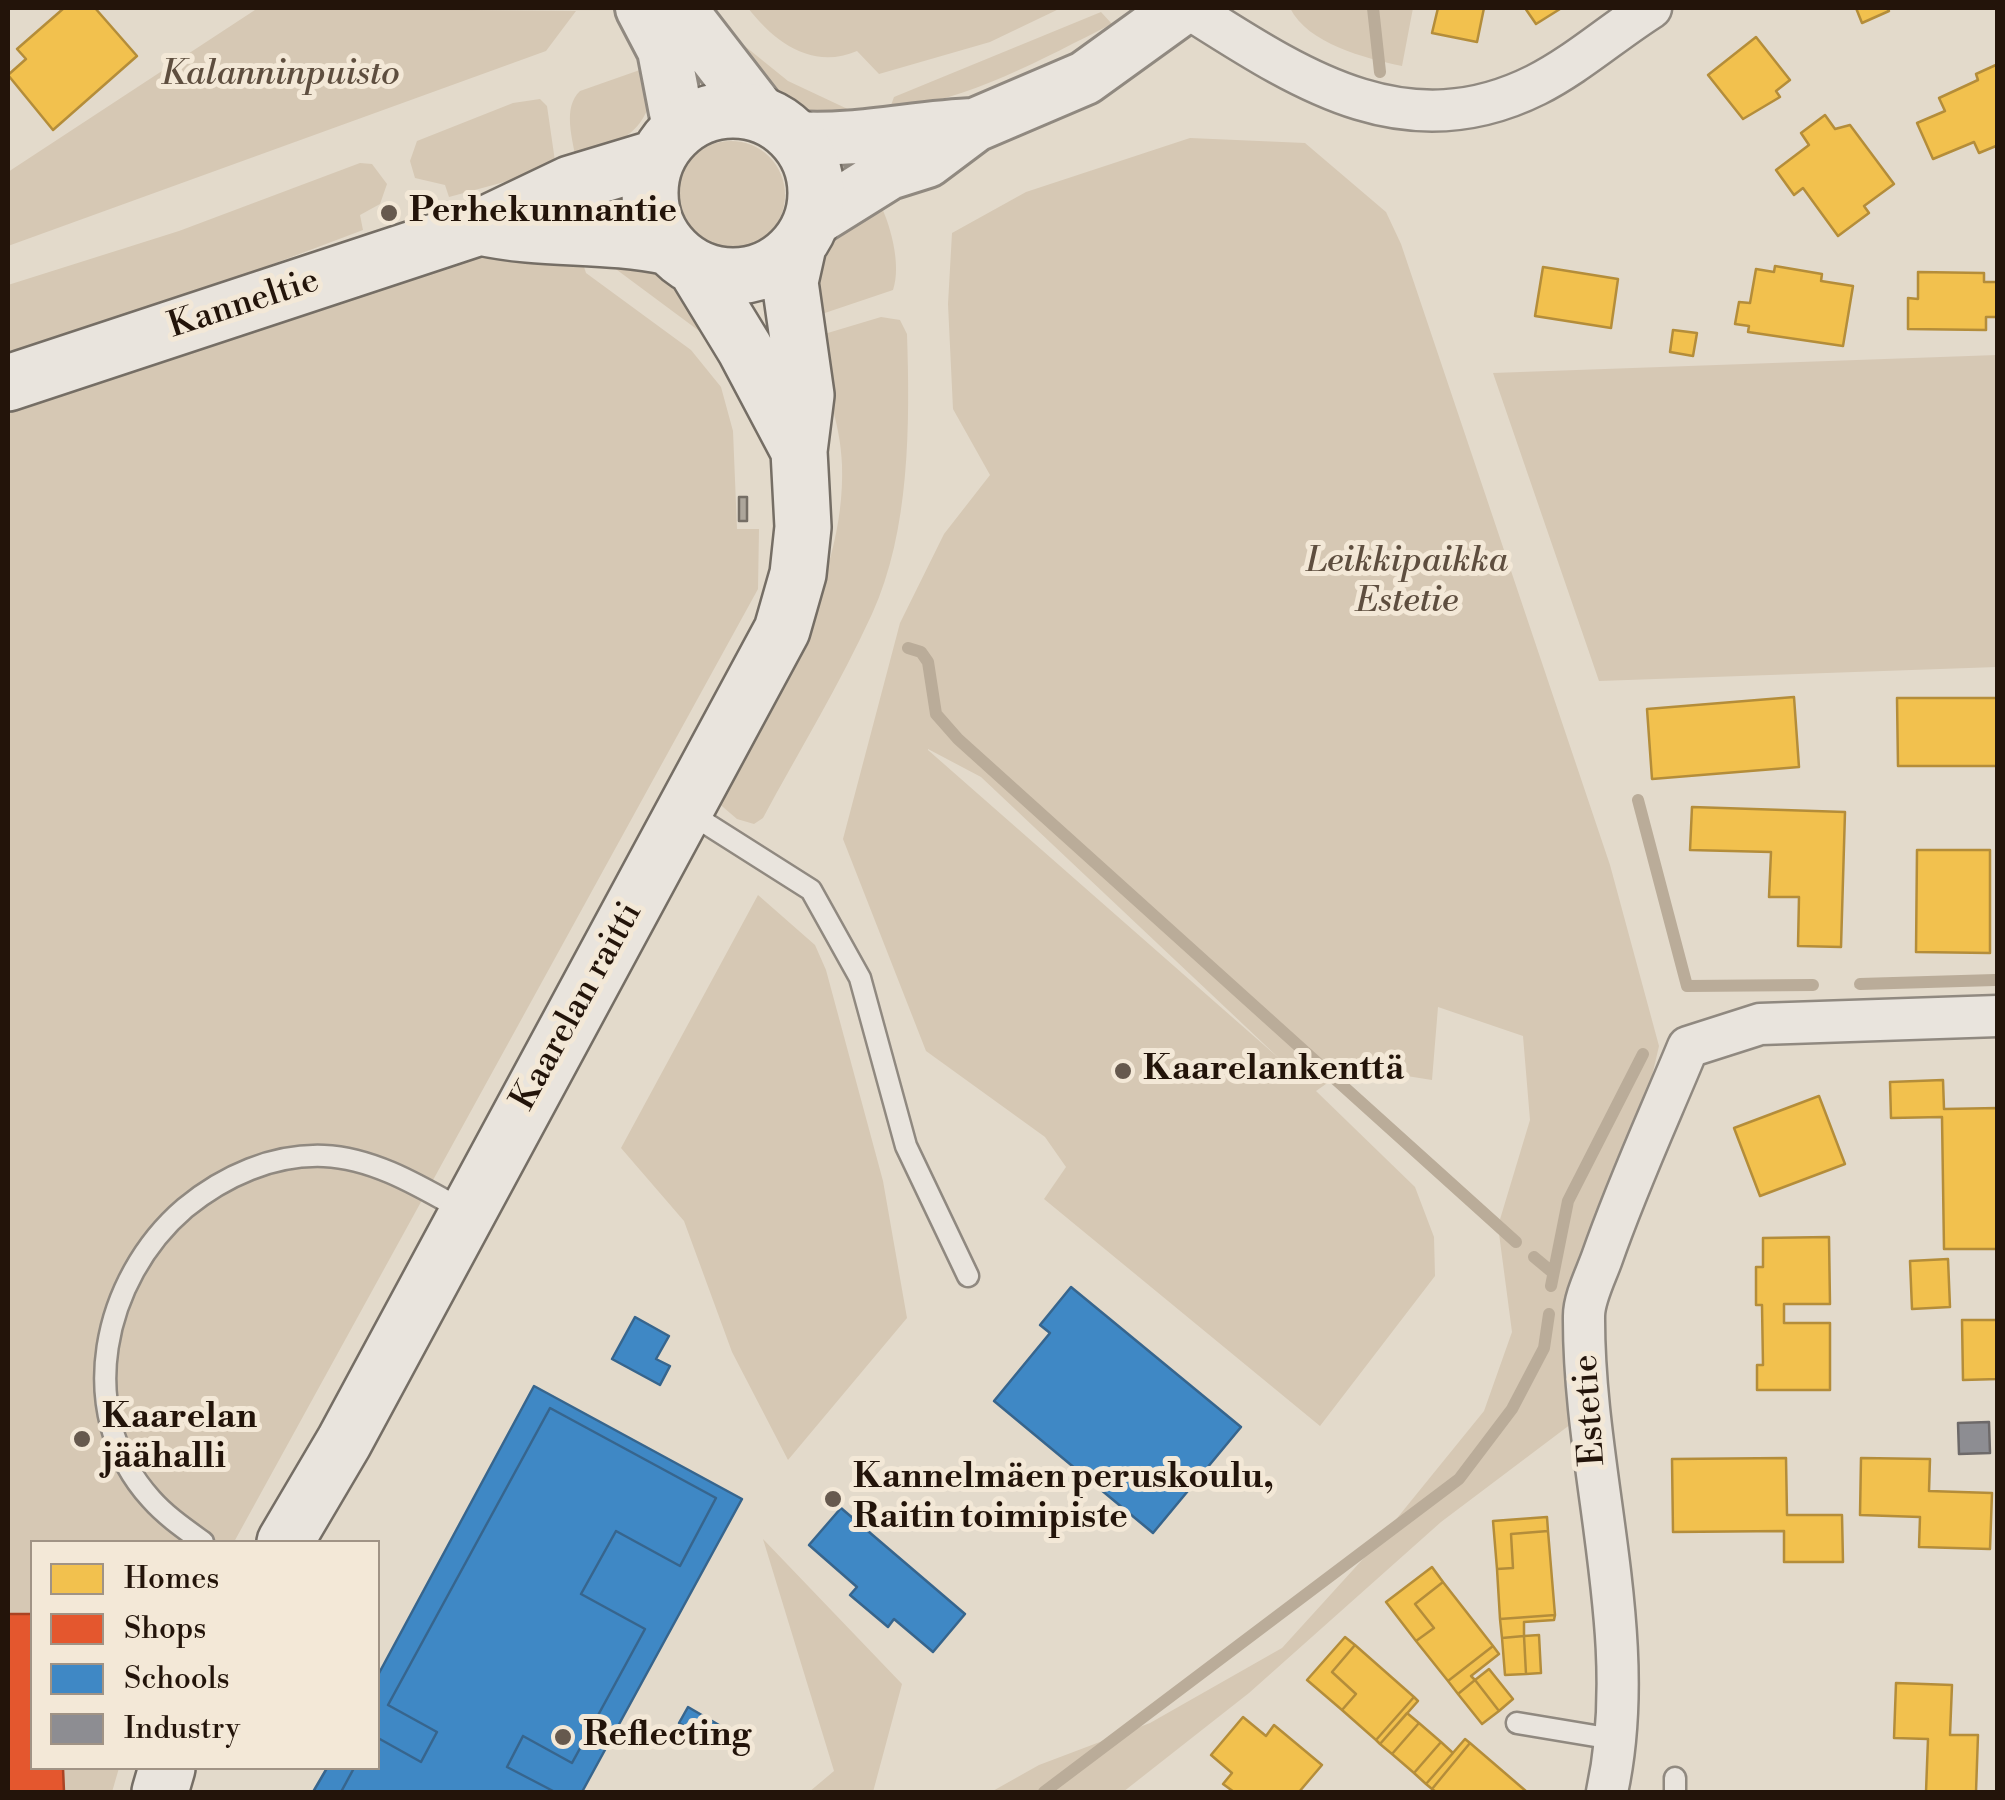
<!DOCTYPE html>
<meta charset="utf-8">
<style>
body{margin:0}
#map{position:relative;width:2005px;height:1800px;overflow:hidden;background:#e3dacb;font-family:"Libre Bodoni",serif}
canvas{display:block}
.frame{position:absolute;inset:0;border:10px solid #23140a;pointer-events:none}
.legend{position:absolute;left:30px;top:1540px;width:350px;height:230px;box-sizing:border-box;background:#f3e8d7;border:2px solid #a09385;margin:0;padding:12px 18px;list-style:none;font-size:30px;color:#23140a}
.legend li{display:flex;align-items:center;gap:20px;height:50px}
.legend b{width:50px;border:2px solid #a09385}
</style>
<div id="map">
<canvas width="2005" height="1800"></canvas>
<div class="frame"></div>
<ul class="legend">
<li><b style="height:28px;background:#f2c14e"></b>Homes</li>
<li><b style="height:28px;background:#e4572e"></b>Shops</li>
<li><b style="height:28px;background:#3f88c5"></b>Schools</li>
<li><b style="height:28px;background:#8d8d92"></b>Industry</li>
</ul>
</div>
<script>
const context = document.querySelector('canvas').getContext('2d');
context.lineJoin = 'round';
function fillPath(path, color) { context.fillStyle = color; context.fill(path, 'evenodd'); }
function stroke(path, color, width, dash) { context.strokeStyle = color; context.lineWidth = width; context.lineCap = dash ? 'butt' : 'round'; context.setLineDash(dash || []); context.stroke(path); }
function label(font, color, halo, rows, align = 'center') {
  context.font = font + ' "Libre Bodoni",serif'; context.lineWidth = 10; context.setLineDash([]); context.textBaseline = 'middle'; context.strokeStyle = halo; context.fillStyle = color; for (const [text, x, y, turn = 0] of rows) {
    context.save(); context.translate(x, y); context.rotate((+turn || 0) * Math.PI / 180); context.textAlign = isNaN(turn) ? turn : align; if (halo) context.strokeText(text, 0, 0); context.fillText(text, 0, 0); context.restore();
  }
}
fillPath(new Path2D(`
 M258,8L576,11L546,51L8,246V172Z
 M748,8H1061L990,42L879,74L857,51C813,70 775,43 748,8Z
 M1290,8H1413L1402,66C1365,58 1308,44 1290,8Z
 M1101,12L1112,24C1043,58 968,102 890,108L894,97Z
 M741,43L788,81L854,112L826,119L772,88L734,46Z
 M654,65C655,128 628,140 576,161C573,139 562,108 580,91Z
 M540,99L547,106L556,168L449,197L445,185L415,178L410,161L417,141L513,103Z
 M1190,138L1305,143L1386,212L1401,244L1610,865L1659,1046L1571,1424L1441,1522L1249,1693L1123,1792H991L1039,1765L1150,1723L1282,1648L1372,1549L1484,1411L1512,1332L1498,1226L1530,1120L1523,1036L1438,1007L1432,1080L1350,1067L1316,1091L1415,1187L1434,1237L1435,1276L1320,1426L1044,1199L1066,1167L1045,1137L926,1051L843,839L900,623L944,534L990,475L953,409L948,304L952,233L1026,192ZM928,749L981,777L1281,1060L928,750Z
 M677 195a54 54 0 1 1 108 0a54 54 0 1 1-108 0Z
 M360,163L372,164L387,184L380,204L360,215L363,230L191,295L8,352V285L179,231Z
 M877,198C890,221 902,265 893,290L807,319C820,244 820,246 877,198Z
 M578,248L586,273L691,350L721,387L733,431L737,529H759L758,589L234,1542H32V1768H119L112,1792H8V413L414,269L523,251Z
 M609,264C680,272 677,278 710,339Z
 M881,317L900,320L907,334C910,424 910,531 872,614C840,684 799,751 763,818L754,824L737,819L716,801C768,697 846,586 842,465C841,423 823,378 811,338Z
 M1997,355V667L1599,681L1493,373Z
 M758,895L815,945L826,970L883,1181L907,1318L788,1460L732,1352L684,1221L621,1148Z
 M763,1539L902,1684L873,1792H809L834,1771Z`), '#d6c8b4');
const homes = new Path2D(`
 M64,8H95L137,56L53,130L8,75L26,59L17,49Z
 M1438,8H1484L1477,42L1432,33Z
 M1525,8H1559L1560,9L1536,24Z
 M1856,8H1887L1889,11L1862,23Z
 M1756,37L1790,80L1776,91L1780,97L1743,119L1708,75Z
 M1998,64V149L1996,146L1979,153L1974,142L1933,159L1917,123L1945,111L1939,98L1978,80L1976,74Z
 M1825,115L1835,129L1850,125L1894,184L1864,206L1869,213L1838,236L1803,188L1794,195L1776,170L1809,145L1801,133Z
 M1775,266L1822,274L1821,281L1853,286L1843,346L1748,332L1749,326L1735,324L1739,302L1750,303L1756,269L1774,272Z
 M1543,267L1618,279L1611,328L1535,316Z
 M1918,272L1984,273V282H1998V317H1986V330L1908,329V298L1918,299Z
 M1673,330L1697,333L1693,356L1670,352Z
 M1794,697L1799,767L1652,779L1647,709Z
 M1897,698H1998V766H1898Z
 M1692,807L1845,812L1841,947L1798,946L1799,897H1769L1771,852L1690,850Z
 M1917,850H1990V953L1916,952Z
 M1943,1080L1944,1109L1998,1108V1249H1944L1942,1117L1891,1118L1890,1082Z
 M1819,1096L1845,1164L1760,1196L1734,1128Z
 M1829,1237L1830,1304H1784V1323H1830V1390H1757V1365H1763L1762,1305H1756V1267H1763V1238Z
 M1948,1259L1950,1307L1912,1309L1910,1261Z
 M1962,1320H1998V1379L1963,1380Z
 M1786,1458L1787,1515H1842L1843,1562H1784V1531L1673,1532L1672,1459Z
 M1861,1458L1930,1459L1929,1491L1992,1493L1990,1549L1919,1547L1920,1517L1860,1515Z
 M1547,1517L1548,1531L1511,1534L1513,1568L1497,1569L1493,1521Z
 M1548,1531L1555,1615L1500,1619L1497,1569L1513,1568L1511,1534Z
 M1432,1567L1443,1582L1415,1604L1434,1628L1416,1641L1386,1602Z
 M1443,1582L1493,1646L1448,1681L1416,1641L1434,1628L1415,1604Z
 M1555,1615L1554,1620L1524,1622V1636L1502,1638L1500,1619Z
 M1539,1635L1541,1673L1526,1674L1524,1636Z
 M1524,1636L1526,1674L1505,1675L1502,1638Z
 M1345,1637L1355,1645L1332,1672L1356,1694L1342,1710L1307,1680Z
 M1355,1645L1414,1697L1376,1740L1342,1710L1356,1694L1332,1672Z
 M1493,1646L1499,1654L1471,1676L1475,1680L1458,1694L1448,1681Z
 M1489,1669L1513,1699L1499,1711L1475,1680Z
 M1475,1680L1499,1711L1482,1724L1458,1694Z
 M1896,1683L1952,1685L1950,1735H1978L1976,1792H1926L1928,1739L1894,1738Z
 M1414,1697L1418,1701L1380,1744L1376,1740Z
 M1407,1713L1419,1723L1392,1754L1380,1744Z
 M1243,1717L1266,1736L1274,1725L1322,1765L1299,1792H1234L1223,1784L1232,1773L1211,1755Z
 M1419,1723L1441,1742L1414,1773L1392,1754Z
 M1465,1739L1470,1743L1432,1789L1426,1784Z
 M1441,1742L1453,1753L1426,1784L1414,1773Z
 M1470,1743L1527,1792H1436L1432,1789Z`);
fillPath(homes, '#f2c14e');
stroke(homes, '#b48d3a', 2.5);
const shops = new Path2D(`
 M8,1614H32V1768H63L64,1792H8Z`);
fillPath(shops, '#e4572e');
stroke(shops, '#aa4323', 2.5);
const schools = new Path2D(`
 M1071,1287L1241,1427L1153,1533L994,1401L1050,1333L1040,1325Z
 M635,1317L669,1336L656,1359L670,1366L660,1385L612,1359Z
 M534,1386L742,1499L582,1792H555L507,1767L523,1736L572,1763L645,1629L581,1594L616,1531L680,1566L716,1498L550,1408L388,1705L437,1732L421,1762L378,1738V1675Z
 M550,1408L716,1498L680,1566L616,1531L581,1594L645,1629L572,1763L523,1736L507,1767L555,1792H341L354,1768H378V1738L421,1762L437,1732L388,1705Z
 M841,1508L965,1614L933,1652L894,1619L888,1627L850,1595L857,1587L809,1545Z
 M688,1707L719,1725L710,1741L679,1723Z
 M327,1768H354L341,1792H313Z`);
fillPath(schools, '#3f88c5');
stroke(schools, '#37658d', 2.5);
const industry = new Path2D(`
 M1989,1422L1990,1453L1959,1454L1958,1423Z`);
fillPath(industry, '#8d8d92');
stroke(industry, '#6d6969', 2.5);
stroke(new Path2D(`
 M1373,8L1380,72
 M908,648L921,652L928,662L936,714L958,739L1516,1242
 M1638,800L1687,986L1813,985
 M1860,984L1995,980
 M1534,1257L1552,1272
 M1551,1286L1568,1201L1643,1054
 M1044,1792L1459,1479L1512,1409L1544,1348L1549,1314`), '#baac99', 12);
const building = new Path2D(`
 M739,497H747V521H739Z`);
fillPath(building, '#ada69b');
stroke(building, '#756e65', 2.5);
const service = new Path2D(`
 M688,812L811,890L860,978L906,1146L968,1276
 M203,1542C185,1529 166,1516 151,1499C72,1412 103,1278 185,1208C224,1176 273,1154 324,1156C374,1158 421,1187 464,1211
 M1517,1723L1613,1739
 M1675,1778V1792`);
const minor = new Path2D(`
 M1188,8C1297,77 1404,151 1536,85C1576,65 1613,32 1651,8
 M1607,1792C1641,1636 1583,1473 1584,1316C1584,1298 1596,1275 1602,1258C1627,1186 1659,1117 1688,1047L1760,1024L1998,1016`);
const tertiary = new Path2D(`
 M642,8L664,50L679,128
 M679,8L760,113
 M796,138C857,142 915,127 975,125
 M812,221L889,173L927,161L975,125L1085,78L1182,8`);
const secondary = new Path2D(`
 M650 193a83 83 0 1 1 166 0a83 83 0 1 1-166 0Z
 M480,227C545,241 604,233 669,247
 M695,267L745,349L799,451
 M8,383L480,227L570,184L656,158
 M285,1542L344,1442L782,630L798,574L803,527L799,451L806,395L790,282L798,246
 M160,1792L167,1768`);
stroke(service, '#908980', 25);
stroke(minor, '#908980', 45);
stroke(tertiary, '#908980', 58);
stroke(secondary, '#756e65', 60);
stroke(service, '#e9e4dd', 20);
stroke(minor, '#e9e4dd', 40);
stroke(tertiary, '#e9e4dd', 52);
stroke(secondary, '#e9e4dd', 55);
for (const [x, y, r, color] of [
 [389,213,10,"#66594e"],
 [1123,1071,10,"#66594e"],
 [82,1439,10,"#66594e"],
 [833,1499,10,"#66594e"],
 [563,1737,10,"#66594e"]
]) { const dot = new Path2D(); dot.arc(x, y, r, 0, 2 * Math.PI); context.fillStyle = color; context.fill(dot); stroke(dot, '#f3e8d7', 4); }
label('italic 35px', '#5e4e3f', '#f3e8d7', [
 ["Kalanninpuisto",280,76],
 ["Leikkipaikka",1407,563],
 ["Estetie",1407,603]
]);
label('bold 35px', '#23140a', '#f3e8d7', [
 ["Perhekunnantie",409,213],
 ["Kaarelankenttä",1143,1071],
 ["Kaarelan",102,1419],
 ["jäähalli",102,1459],
 ["Kannelmäen peruskoulu,",853,1479],
 ["Raitin toimipiste",853,1519],
 ["Reflecting",583,1737]
], 'left');
label('35px', '#23140a', '#f3e8d7', [
 ["Kanneltie",244,305,-18],
 ["Kaarelan raitti",578,1007,-61],
 ["Estetie",1591,1410,-94]
]);
</script>
